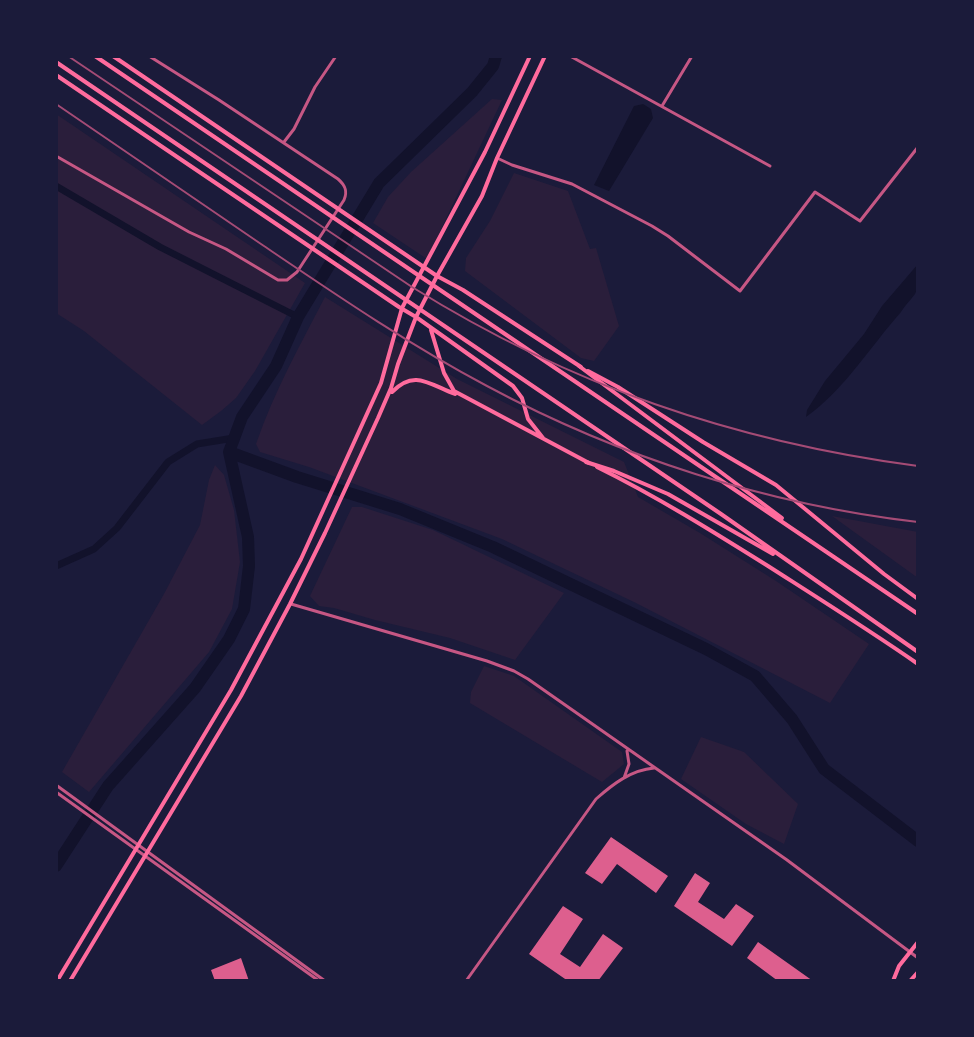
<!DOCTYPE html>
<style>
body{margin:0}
#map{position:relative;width:974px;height:1037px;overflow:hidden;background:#1b1b3a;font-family:"Nunito Sans",sans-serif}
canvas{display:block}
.frame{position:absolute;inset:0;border:58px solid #1b1b3a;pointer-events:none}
</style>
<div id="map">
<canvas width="974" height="1037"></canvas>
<div class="frame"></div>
</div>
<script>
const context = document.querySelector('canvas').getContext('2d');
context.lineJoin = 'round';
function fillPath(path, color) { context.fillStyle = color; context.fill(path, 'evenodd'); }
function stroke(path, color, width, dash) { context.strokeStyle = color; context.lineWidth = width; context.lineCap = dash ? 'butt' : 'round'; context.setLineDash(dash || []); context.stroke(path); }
fillPath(new Path2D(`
 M492,99L502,100L427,259L373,223L388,197L411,172Z
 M56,114L305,283L255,371L236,398L221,411L202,425L84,331L56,313Z
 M514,173L568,191L590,249L596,248L619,326L594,361L581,358L465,271L466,258L490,221Z
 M325,297L457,379L624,462L638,497L700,533L776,581L869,644L830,703L636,603L502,539L309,467L260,452L256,444C274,392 300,345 325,297Z
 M215,465L224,475L234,510L240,562L232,609L209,652L89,792L62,772L164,594L200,525L209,480Z
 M352,507H362L433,530L564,593L515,660L450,638L375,620L334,608L319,606L310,596Z
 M832,516L918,532V578Z
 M484,666L514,676L622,752L624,764L602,782L470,703L471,692Z
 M701,737L744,752L798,804L784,844L746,824L681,779Z`), '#2a1e3b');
fillPath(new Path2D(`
 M643,104L651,109L653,118L609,191L594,185L634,106Z
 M918,264C918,274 920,286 915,294C910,301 905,305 901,312C870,347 844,390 806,417L807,410L825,381L864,334L882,306Z`), '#12122b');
stroke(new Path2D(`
 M56,186L160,247L298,317
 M56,566L94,549L117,528L168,462L197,444L234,438`), '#12122b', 7);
stroke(new Path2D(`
 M229,452L297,477L400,509L493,547L706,649L755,676L792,719L824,769L918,841
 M56,866L108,786L195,688L229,639L244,609L249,566L248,537L229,452L242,417L276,366L298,317L379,183L472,92L493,66L496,56`), '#12122b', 12);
fillPath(new Path2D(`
 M611,837L668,876L656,893L617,864L602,884L585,873Z
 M695,873L710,883L698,902L724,919L736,904L754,916L732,946L674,906Z
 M563,906L583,919L560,954L580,967L603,934L623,948L598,981H568L529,954Z
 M758,942L813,981H778L747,958Z
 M241,958L249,981H215L211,970Z`), '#dd5f8e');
stroke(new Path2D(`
 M570,56L770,166
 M662,106L692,56
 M284,142L294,129L315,87L336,56
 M56,156L189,232L226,249L278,280H287L297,272L344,200C348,191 345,185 338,179L219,100L149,56
 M497,158L512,165L572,184L652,226L668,236L740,291L815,192L860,221L918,147
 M291,604L487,661L514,671L528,679L787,860L918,958
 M624,778L629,764L627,751
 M466,981L596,799C613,784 631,770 654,768`), '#c65784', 3);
stroke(new Path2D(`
 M56,785L325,981
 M56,792L319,981`), '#c65784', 3);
stroke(new Path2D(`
 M893,981L899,966L918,942
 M910,981L918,972`), '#ff6b9d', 4);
stroke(new Path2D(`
 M113,56L437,276L463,290L581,367
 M56,75L399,307L416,317L513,386L522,398L528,419L543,438
 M431,330L444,373L454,391L589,463
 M588,371L618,387L703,442L776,485L884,574L918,599
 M392,392C414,369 429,384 455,394
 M597,467C656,496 712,531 768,566C818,598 869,630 918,664
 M57,981L231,690L301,559L381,383L402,308L485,152L530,56
 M70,981L241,696L290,604L325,533L378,418L391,388L398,364L416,317L437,276L482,196L497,158L545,56`), '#ff6b9d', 4);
stroke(new Path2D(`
 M95,56L918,614
 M56,62L721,514L918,652
 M579,366L782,518
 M586,462L614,471L668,494L773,554`), '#ff6b9d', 4);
stroke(new Path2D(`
 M68,56L412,287C569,385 735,442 918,466
 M56,104C124,151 193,197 261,244C335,294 408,344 487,386C619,457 769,505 918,522`), '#a44b75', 2);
</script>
